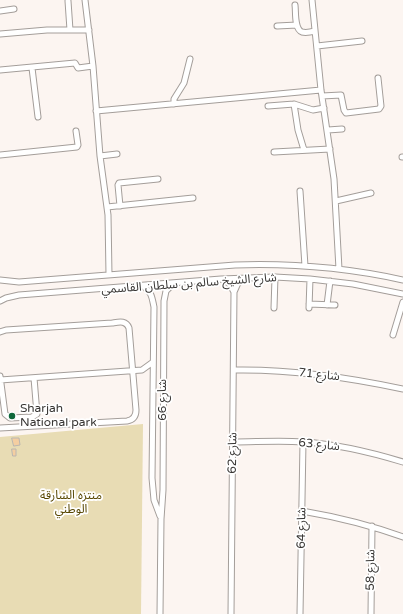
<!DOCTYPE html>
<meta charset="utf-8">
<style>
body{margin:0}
canvas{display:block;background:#fcf5f1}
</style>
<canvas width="403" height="614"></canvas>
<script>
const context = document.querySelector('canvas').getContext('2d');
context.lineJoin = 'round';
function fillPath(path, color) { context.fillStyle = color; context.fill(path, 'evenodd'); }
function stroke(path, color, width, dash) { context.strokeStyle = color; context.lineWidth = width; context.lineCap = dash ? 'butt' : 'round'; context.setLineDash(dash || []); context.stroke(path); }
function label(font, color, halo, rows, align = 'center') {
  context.font = font + ' "Varela Round","Noto Sans Arabic",sans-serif'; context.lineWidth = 3.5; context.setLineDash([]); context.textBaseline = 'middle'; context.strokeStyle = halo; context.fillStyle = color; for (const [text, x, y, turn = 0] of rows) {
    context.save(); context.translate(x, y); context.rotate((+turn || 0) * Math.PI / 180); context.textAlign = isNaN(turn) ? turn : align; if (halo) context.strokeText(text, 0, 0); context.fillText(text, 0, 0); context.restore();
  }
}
fillPath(new Path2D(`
 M143,424L141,614H0V437Z`), '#e8dcb4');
const building = new Path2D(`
 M12,438H19L20,445L14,446Z
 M12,449H16V456H13Z`);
fillPath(building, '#f4cea1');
stroke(building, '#bab6b0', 1);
const minor = new Path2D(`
 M85,0L93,66L100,156L108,215L109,275
 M312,0L321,90L334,179L339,269
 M68,1L70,30
 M295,5C296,12 294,29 302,32C306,33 311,32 315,31
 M0,11L14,9
 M277,26L297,25
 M0,34L47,30H89
 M317,46L362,41
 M32,68L38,117
 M0,70L75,63L78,68L93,66
 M322,96L341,95L344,110L346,113L379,109L381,106L378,78
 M174,104V99L184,83L190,59
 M294,104L298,130L304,150
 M268,106L294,104L313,110L324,108
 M96,111L321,90
 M328,130L342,129
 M274,152L330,149
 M0,155L77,147L78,145L76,131
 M100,156L117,154
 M402,157H403
 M300,191L305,266
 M336,201L371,193
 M120,206L118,185L119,183L158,179
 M107,207L193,198
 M0,280L19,282L235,265C292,263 348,268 403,280
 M223,280L229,283L234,292
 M143,286C152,292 152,298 154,307L152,478L154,500L160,516
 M0,301L6,298L19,295L221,279L275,277L310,279L353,284L403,294
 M309,304L335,305
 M327,305L330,281
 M274,308L275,277
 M309,308L310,279
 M0,332L6,330L112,323C119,322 126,320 129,328L136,410C136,416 133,420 127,421L0,428
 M393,335L403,302
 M234,370C291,369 347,377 403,389
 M0,376L5,414L10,418L32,417L37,414L34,378
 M0,380L142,370L153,362
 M233,442C256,442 280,440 303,442C337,444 370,452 403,462
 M302,511C337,517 370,525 403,537
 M160,614L161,519L163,490L164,301L166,291L173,284
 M231,614L234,292L238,283L244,279
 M300,614L303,442
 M371,614L372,526`);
stroke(minor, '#a49e9a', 7);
stroke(minor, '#fff', 5);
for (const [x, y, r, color] of [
 [12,416,4,"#0f683b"]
]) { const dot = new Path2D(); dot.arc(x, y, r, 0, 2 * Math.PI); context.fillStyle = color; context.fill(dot); stroke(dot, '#fff', 1.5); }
label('12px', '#383634', '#fff', [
 ["شارع الشيخ سالم بن سلطان القاسمي",189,284,-4],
 ["شارع 71",319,375,6],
 ["شارع 66",163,400,-90],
 ["شارع 63",319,445,6],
 ["شارع 62",233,453,-89],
 ["شارع 64",302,528,-89],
 ["شارع 58",371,570,-89]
]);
label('12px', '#383634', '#fff', [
 ["Sharjah",20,409],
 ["National park",20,423]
], 'left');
label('12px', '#574600', '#fff', [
 ["منتزه الشارقة",71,496],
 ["الوطني",71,510]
]);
</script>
